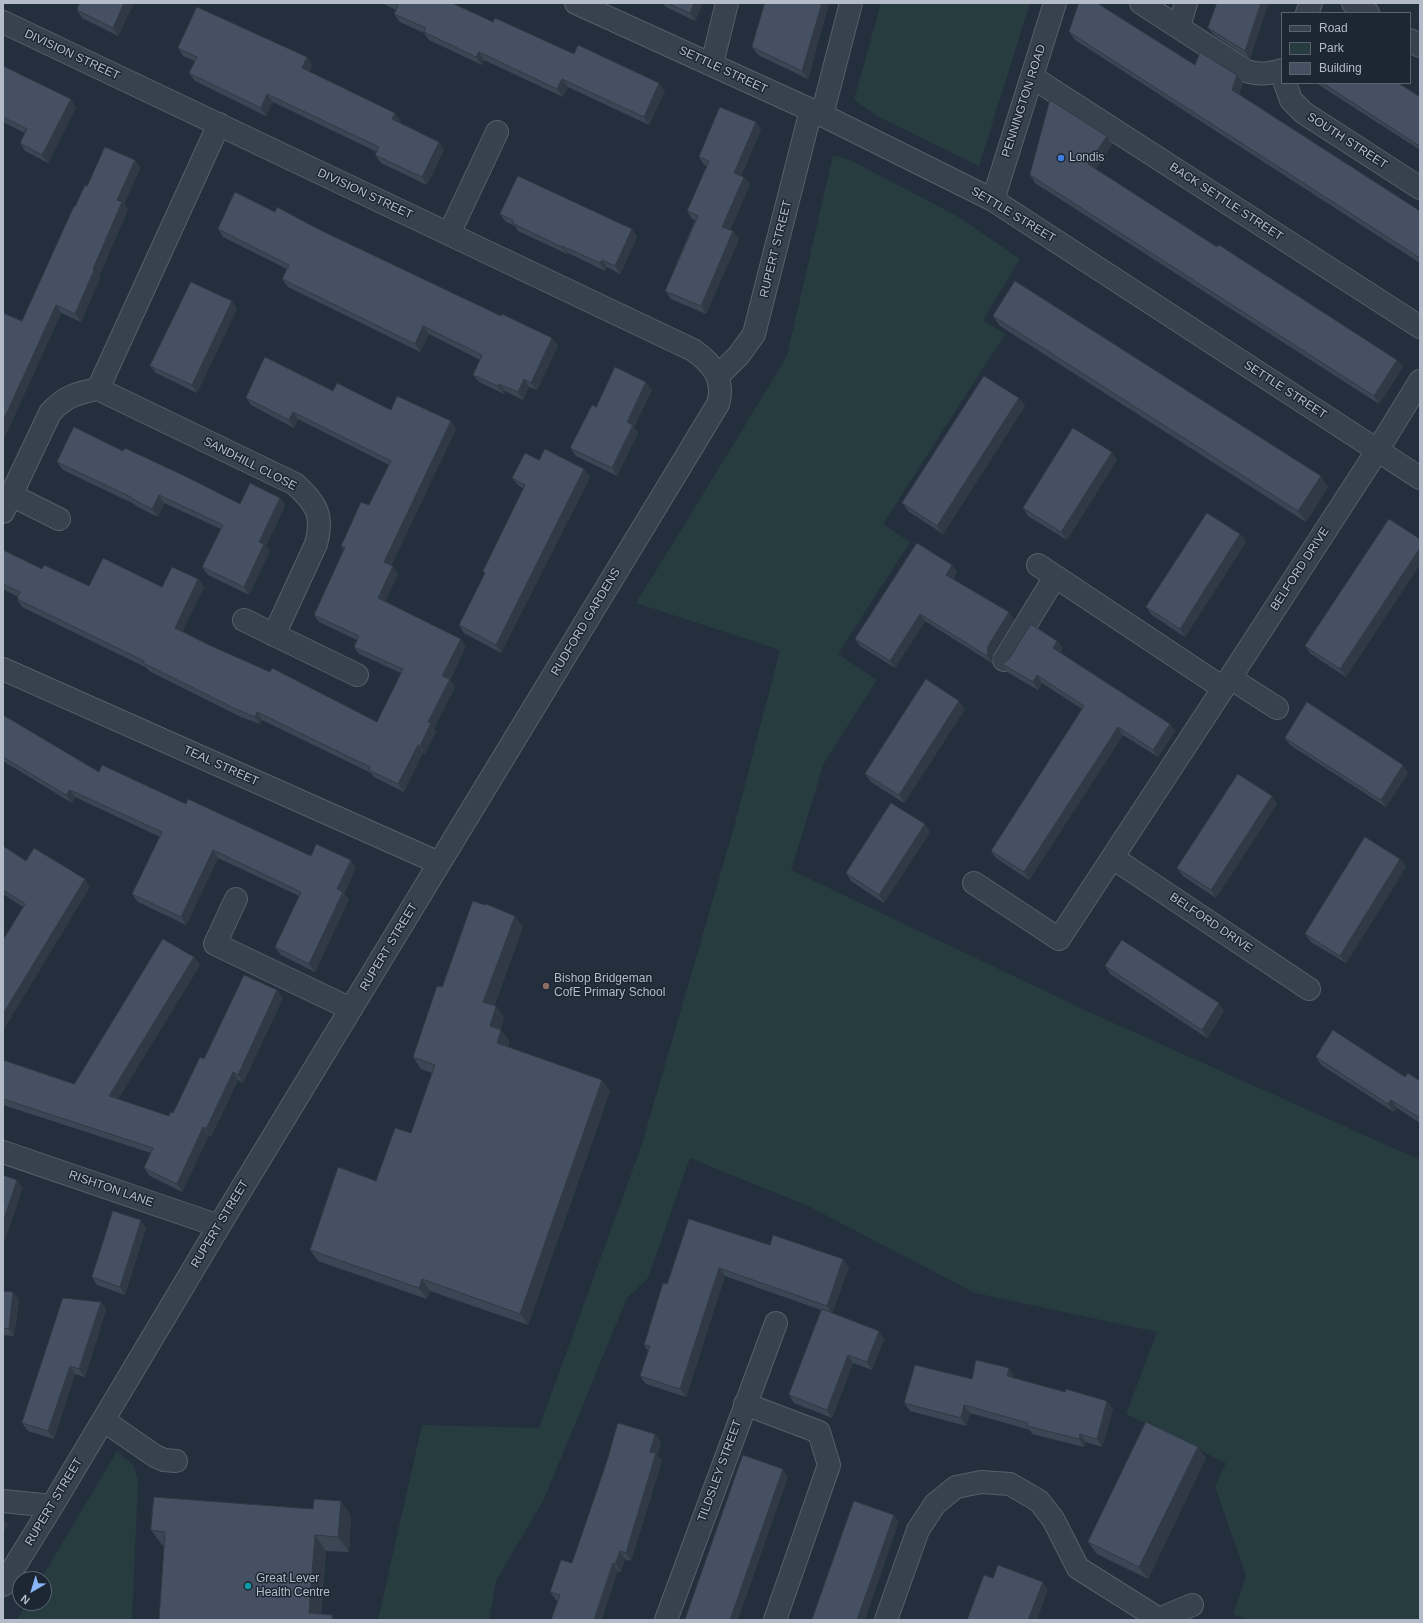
<!DOCTYPE html>
<style>
body{margin:0}
#map{position:relative;width:1423px;height:1623px;overflow:hidden;background:#242f3e;font-family:Arial,sans-serif}
canvas{display:block}
.frame{position:absolute;inset:0;border:4px solid #b4bcc9;pointer-events:none}
.legend{position:absolute;left:1281px;top:12px;width:130px;height:72px;box-sizing:border-box;background:#1d2633;border:1px solid #59626f;margin:0;padding:5px 7px;list-style:none;font-size:12px;color:#b4bcc9}
.legend li{display:flex;align-items:center;gap:8px;height:20px}
.legend b{width:20px;border:1px solid #59626f}
.north{position:absolute;left:12px;top:1571px;width:40px;height:40px;box-sizing:border-box;background:#1d2633;border:1px solid #59626f;border-radius:50%;rotate:218deg;font-size:11px;font-weight:700;line-height:16px;text-align:center;color:#b4bcc9}
.north::after{content:'';display:block;margin:auto;width:14px;height:18px;background:#8ab4f8;clip-path:polygon(50% 0,100% 100%,50% 72%,0 100%)}
</style>
<div id="map">
<canvas width="1423" height="1623"></canvas>
<div class="frame"></div>
<ul class="legend">
<li><b style="height:5px;background:#38414e"></b>Road</li>
<li><b style="height:11px;background:#263c3f"></b>Park</li>
<li><b style="height:11px;background:#455162"></b>Building</li>
</ul>
<div class="north">N</div>
</div>
<script>
const context = document.querySelector('canvas').getContext('2d');
context.lineJoin = 'round';
function fillPath(path, color) { context.fillStyle = color; context.fill(path, 'evenodd'); }
function stroke(path, color, width, dash) { context.strokeStyle = color; context.lineWidth = width; context.lineCap = dash ? 'butt' : 'round'; context.setLineDash(dash || []); context.stroke(path); }
function label(font, color, halo, rows, align = 'center') {
  context.font = font + ' Arial,sans-serif'; context.lineWidth = 3; context.setLineDash([]); context.textBaseline = 'middle'; context.strokeStyle = halo; context.fillStyle = color; for (const [text, x, y, turn = 0] of rows) {
    context.save(); context.translate(x, y); context.rotate((+turn || 0) * Math.PI / 180); context.textAlign = isNaN(turn) ? turn : align; if (halo) context.strokeText(text, 0, 0); context.fillText(text, 0, 0); context.restore();
  }
}
fillPath(new Path2D(`
 M881,3H1030L979,166L879,117L854,100Z
 M833,155L850,160L957,216L1020,259L983,320L1005,334L883,524L910,542L838,654L877,680L824,763L791,870L1089,1012L1420,1160V1620H1247L1233,1614L1246,1576L1215,1486L1226,1463L1126,1414L1157,1332L975,1293L808,1206L690,1158L648,1278L627,1298L544,1499L496,1581L489,1620H378L422,1425L539,1428L642,1144L734,827L780,650L636,603L702,496L787,356Z
 M117,1451L134,1466L138,1481L132,1620H17L27,1603H44V1579H41Z`), '#263c3f');
const minor = new Path2D(`
 M576,3L822,115L993,200L1420,478
 M1141,3L1246,71C1259,75 1269,74 1282,70
 M1353,3L1368,13
 M1307,13L1311,3
 M3,22L693,350C713,364 725,379 718,404L683,462L219,1226L52,1506L3,1585
 M1179,27L1186,3
 M1410,40L1420,46
 M712,64L727,3
 M1032,77L1420,327
 M1285,83L1291,100L1304,113L1420,188
 M822,115L851,3
 M219,124L98,389L295,484C316,503 324,515 316,544L274,635
 M993,200L1055,3
 M449,234L497,132
 M718,376L739,355L754,334L811,110
 M11,495L59,519
 M3,512L50,413C65,396 77,393 98,389
 M1038,565L1223,688
 M244,620L357,675
 M1004,660L1055,577
 M3,669L439,863
 M1230,678L1277,708
 M1113,858L1309,989
 M974,883L1059,939L1230,678L1377,451L1420,381
 M236,899L215,944L351,1009
 M3,1152L219,1226
 M745,1404L819,1432L829,1465L775,1620
 M103,1420L155,1456L164,1460L176,1461
 M3,1501L52,1506
 M666,1620L776,1323
 M886,1620L918,1530L935,1504L956,1487L981,1482L1010,1484L1039,1501L1053,1519L1078,1568L1159,1619L1192,1605`);
stroke(minor, '#565f6c', 24);
stroke(minor, '#38414e', 22);
fillPath(new Path2D(`
 M80,3H134L118,36L82,18L77,10Z
 M382,3H452L493,22L574,54L665,91L649,125L568,87L563,97L484,60L482,65L429,40L424,33L400,22L394,14L396,10Z
 M662,3H703L695,21L666,7Z
 M765,3H829L808,79L758,55L752,47Z
 M1217,3L1250,59L1214,35L1208,28Z
 M1069,32L1195,65L1237,75L1243,83L1239,94L1420,211V263L1075,40Z
 M178,48L307,57L312,65L309,72L401,121L400,123L444,150L427,185L381,163L375,155L377,152L273,102L266,116L195,81L189,73L195,61L183,56Z
 M3,66L76,107L48,163L25,151L20,143L25,133L3,122Z
 M1316,83H1398L1420,97V150Z
 M756,122L761,130L741,176L744,177L750,184L730,230L739,239L706,314L671,299L665,291L695,220L692,219L687,211L707,166L704,165L699,157Z
 M1107,136L1112,144L1096,169L1217,247L1397,360L1403,367L1379,404L1035,183L1030,175Z
 M135,160L140,168L124,204L128,210L99,276L100,278L81,322L61,313L3,441V313L22,321L75,207L87,186Z
 M275,212L318,229L558,346L537,390L529,387L523,400L505,391L504,394L479,382L473,375L480,360L429,334L420,352L288,287L282,279L287,269L223,237L218,229Z
 M500,214L632,229L637,237L620,274L607,267L605,271L568,253L567,254L518,231L515,226L506,222Z
 M237,309L197,393L156,373L150,366Z
 M993,316L1328,487L1306,522L1000,326Z
 M652,390L634,427L638,433L617,476L576,456L570,448L596,407Z
 M333,391L391,410L451,421L456,429L391,566L398,574L385,601L466,646L450,680L455,687L434,728L436,731L425,754L423,752L404,792L374,777L371,773L262,720L260,724L241,717L149,671L147,668L22,607L17,599L18,597L3,589V550L42,569L89,586L162,587L198,579L204,587L182,631L209,645L377,722L401,673L359,654L354,647L357,640L319,622L314,615L344,550L341,546L369,505L389,465L298,419L294,428L251,405L246,398Z
 M1019,398L1025,406L943,534L908,511L902,503Z
 M123,451L240,504L280,498L285,506L266,546L270,551L249,595L208,575L202,567L221,529L164,503L158,517L136,506L134,504L63,470L57,462Z
 M1112,452L1117,460L1067,540L1028,516L1023,508Z
 M539,460L584,469L590,477L501,653L464,633L459,625L485,574L483,571L524,489L518,485L512,478Z
 M1240,534L1246,542L1185,637L1152,615L1146,607Z
 M1420,539V564L1346,677L1311,654L1305,646Z
 M952,565L957,572L953,579L1014,619L993,653L992,663L925,621L895,668L860,646L855,639Z
 M1057,641L1063,648L1060,652L1170,724L1175,731L1158,757L1123,735L1029,880L996,858L991,851L1082,709L1042,683L1038,690L1007,672L1002,664Z
 M965,709L904,803L871,782L865,774Z
 M3,715L99,772L186,804L311,856L356,868L344,894L349,899L315,972L281,955L275,947L299,896L218,858L186,925L138,902L132,894L160,837L75,797L72,803L3,761Z
 M1285,738L1408,773L1386,807L1290,745Z
 M1272,796L1277,804L1216,898L1183,876L1177,868Z
 M930,832L884,903L851,881L846,873Z
 M3,846L26,861L90,887L23,907L3,894Z
 M1400,859L1406,867L1346,963L1311,942L1305,934Z
 M523,927L494,1006H496L504,1018L500,1030H501L509,1041L508,1047L610,1091L528,1325L430,1291L427,1299L318,1261L310,1250L376,1181L411,1133L432,1073L421,1069L413,1057L442,987Z
 M194,957L200,965L118,1099L169,1116L173,1113L204,1059L283,998L243,1083L238,1080L211,1137L209,1135L182,1192L150,1176L144,1168L151,1153L3,1105V1060L74,1084Z
 M1105,966L1224,1011L1207,1038L1110,974Z
 M1316,1057L1405,1077L1420,1081V1123L1397,1108L1394,1112L1321,1065Z
 M146,1228L125,1295L97,1285L92,1277Z
 M770,1245L849,1267L832,1313L884,1339L872,1370L853,1363L832,1418L794,1403L789,1395L821,1310L725,1276L686,1397L646,1384L640,1376L648,1351L644,1345L667,1284Z
 M3,1291L13,1292L19,1300L14,1336L3,1335Z
 M101,1302L106,1310L85,1377L75,1374L54,1439L28,1431L22,1423Z
 M1014,1376V1378L1113,1409L1102,1447L1086,1442L1084,1447L1032,1434L1030,1430L970,1413L966,1426L910,1411L904,1403L972,1379Z
 M655,1434L661,1442L657,1455L662,1461L631,1561L625,1559L621,1572L618,1571L558,1601L556,1600L550,1592L572,1563Z
 M1206,1458L1148,1579L1097,1554L1088,1542Z
 M351,1516L349,1552L326,1551L321,1614L159,1620L164,1546L162,1545L151,1530Z`), '#3b4654');
fillPath(new Path2D(`
 M124,3H134L118,36L113,28Z
 M694,3H703L695,21L690,13Z
 M822,3H829L808,79L802,71Z
 M1261,3H1269L1250,59L1245,51Z
 M479,52L484,60L482,65L476,57Z
 M307,57L312,65L307,76L302,68Z
 M1237,75L1243,83L1238,98L1232,90Z
 M562,79L568,87L563,97L557,89Z
 M659,83L665,91L649,125L644,117Z
 M267,94L273,102L266,116L261,108Z
 M71,99L76,107L48,163L42,155Z
 M395,113L401,121L398,127L392,119Z
 M756,122L761,130L739,180L734,173Z
 M1107,136L1112,144L1094,172L1088,164Z
 M439,142L444,150L427,185L422,177Z
 M135,160L140,168L124,204L128,210L99,276L100,278L81,322L75,314L93,269L117,200Z
 M744,177L750,184L728,235L722,227Z
 M632,229L637,237L620,274L615,266Z
 M733,231L739,239L706,314L701,306Z
 M562,246L568,253L567,254L562,247Z
 M602,260L607,267L605,271L600,263Z
 M232,301L237,309L197,393L192,385Z
 M56,305L61,313L3,441V421Z
 M423,326L429,334L420,352L415,344Z
 M552,338L558,346L537,390L531,383Z
 M1397,360L1403,367L1379,404L1374,396Z
 M524,379L529,387L523,400L518,392Z
 M646,382L652,390L634,427L638,433L617,476L612,468L627,422Z
 M499,384L505,391L504,394L498,386Z
 M1019,398L1025,406L943,534L937,526Z
 M293,412L298,419L294,428L289,420Z
 M451,421L456,429L389,570L384,562Z
 M1112,452L1117,460L1067,540L1061,532Z
 M584,469L590,477L501,653L496,645Z
 M1321,476L1328,487L1306,522L1298,511Z
 M159,495L164,503L158,517L152,509Z
 M280,498L285,506L266,546L270,551L249,595L244,587L259,542Z
 M1240,534L1246,542L1185,637L1180,629Z
 M1420,548V564L1346,677L1340,669Z
 M952,565L957,572L951,582L946,575Z
 M393,566L398,574L383,606L378,598Z
 M198,579L204,587L181,635L175,628Z
 M1009,612L1014,619L993,653L992,663L987,656L988,646Z
 M920,614L925,621L895,668L890,661Z
 M461,639L466,646L450,680L455,687L434,728L436,731L425,754L420,746L442,676Z
 M1057,641L1063,648L1059,655L1053,648Z
 M1037,675L1042,683L1038,690L1033,682Z
 M959,701L965,709L904,803L899,795Z
 M257,712L262,720L260,724L255,717Z
 M1170,724L1175,731L1158,757L1153,750Z
 M1118,727L1123,735L1029,880L1024,872Z
 M418,745L423,752L404,792L398,784Z
 M1403,765L1408,773L1386,807L1381,800Z
 M70,790L75,797L72,803L66,795Z
 M1272,796L1277,804L1216,898L1211,890Z
 M925,824L930,832L884,903L879,895Z
 M213,850L218,858L186,925L181,917Z
 M1400,859L1406,867L1346,963L1340,956Z
 M351,860L356,868L344,894L349,899L315,972L309,964L337,889Z
 M85,879L90,887L3,1031V1014Z
 M515,916L523,927L491,1013L483,1002Z
 M194,957L200,965L115,1104L109,1096Z
 M277,990L283,998L243,1083L238,1075Z
 M1219,1003L1224,1011L1207,1038L1202,1030Z
 M496,1006L504,1018L498,1037L490,1026Z
 M501,1030L509,1041L505,1054L497,1043Z
 M233,1072L238,1080L211,1137L206,1129Z
 M602,1080L610,1091L528,1325L520,1314Z
 M1391,1100L1397,1108L1394,1112L1388,1104Z
 M203,1127L209,1135L182,1192L177,1184Z
 M17,1180L23,1188L3,1246V1222Z
 M141,1220L146,1228L125,1295L120,1287Z
 M843,1259L849,1267L832,1314L827,1306Z
 M719,1268L725,1276L686,1397L680,1389Z
 M422,1279L430,1291L427,1299L419,1288Z
 M13,1292L19,1300L14,1336L9,1329Z
 M101,1302L106,1310L85,1377L79,1369Z
 M879,1331L884,1339L872,1370L867,1362Z
 M848,1355L853,1363L832,1418L827,1410Z
 M70,1366L75,1374L54,1439L48,1431Z
 M1009,1368L1014,1376L1013,1384L1007,1376Z
 M1107,1401L1113,1409L1102,1447L1097,1439Z
 M964,1405L970,1413L966,1426L961,1418Z
 M655,1434L661,1442L657,1455L662,1461L631,1561L626,1553L650,1452Z
 M1080,1434L1086,1442L1084,1447L1079,1439Z
 M1198,1447L1206,1458L1148,1579L1139,1567Z
 M783,1469L788,1477L738,1620H730Z
 M341,1501L351,1516L349,1552L338,1537Z
 M894,1515L899,1522L865,1620H857Z
 M3,1519L8,1525L3,1533Z
 M315,1535L326,1551L320,1620L309,1613Z
 M620,1551L625,1559L621,1572L615,1564Z
 M613,1563L618,1571L602,1620H594Z
 M1043,1582L1048,1590L1037,1620H1028Z
 M332,1615L336,1620H332Z`), '#303945');
const building = new Path2D(`
 M80,3H124L113,28L77,10Z
 M393,3H452L493,22L495,18L574,54L578,45L659,83L644,117L562,79L557,89L479,52L476,57L424,32L426,28L394,14L398,6Z
 M668,3H694L690,13Z
 M765,3H822L802,71L752,47Z
 M1079,3H1097L1195,65L1200,52L1237,75L1232,90L1420,211V258L1069,32Z
 M1217,3H1261L1245,51L1208,28Z
 M197,7L307,57L302,68L395,113L392,119L439,142L422,177L375,155L379,147L267,94L261,108L189,73L197,57L178,48Z
 M3,66L71,99L42,155L20,143L27,129L3,117Z
 M1323,83H1398L1420,97V146Z
 M1050,100L1107,136L1088,164L1217,247L1219,245L1397,360L1374,396L1030,175Z
 M720,107L756,122L734,173L744,177L722,227L733,231L701,306L665,291L698,216L687,211L709,161L699,157Z
 M105,147L135,160L117,200L122,202L93,269L94,270L75,314L56,305L3,421V313L22,321L74,206L75,207L85,185L87,186Z
 M518,176L632,229L615,266L602,260L600,263L562,246V247L512,223L514,221L500,214Z
 M235,192L275,212L277,207L318,229L501,316L502,314L552,338L531,383L524,379L518,392L499,384L498,386L473,375L482,355L423,326L415,344L282,279L289,265L218,229Z
 M1015,281L1321,476L1298,511L993,316Z
 M191,282L232,301L192,385L150,366Z
 M265,357L333,391L337,383L391,410L397,396L451,421L384,562L393,566L378,598L461,639L442,676L450,679L428,722L431,723L420,746L418,745L398,784L369,770L370,767L257,712L255,717L236,709L143,663L144,661L17,599L20,592L3,584V550L42,569L44,565L89,586L103,558L162,587L172,567L198,579L175,628L209,645L270,672L272,668L377,722L403,669L354,647L359,636L314,615L345,547L341,546L361,502L369,505L391,461L293,412L289,420L246,398Z
 M615,367L646,382L627,422L633,425L612,468L570,448L592,405L596,407Z
 M984,376L1019,398L937,526L902,503Z
 M74,427L123,451L125,448L191,479L240,504L250,483L280,498L259,542L264,544L244,587L202,567L223,525L159,495L152,509L131,498V497L57,462Z
 M1073,428L1112,452L1061,532L1023,508Z
 M545,449L584,469L496,645L459,625L485,573L483,571L525,485L512,478L525,453L539,460Z
 M1207,513L1240,534L1180,629L1146,607Z
 M1389,519L1420,539V548L1340,669L1305,646Z
 M917,543L952,565L946,575L1009,612L988,646L987,656L920,614L890,661L855,639Z
 M1031,624L1057,641L1053,648L1170,724L1153,750L1118,727L1024,872L991,851L1084,706L1037,675L1033,682L1002,664L1009,659Z
 M926,679L959,701L899,795L865,774Z
 M1307,702L1403,765L1381,800L1285,738Z
 M3,715L99,772L102,765L186,804L188,799L311,856L316,844L351,860L337,889L343,892L309,964L275,947L301,892L213,850L181,917L132,894L162,832L70,790L66,795L3,757Z
 M1238,774L1272,796L1211,890L1177,868Z
 M891,803L925,824L879,895L846,873Z
 M1365,837L1400,859L1340,956L1305,934Z
 M3,846L26,861L34,848L85,879L3,1014V940L25,904L3,890Z
 M473,901L485,905L486,904L515,916L483,1002L496,1006L490,1026L501,1030L497,1043L602,1080L520,1314L422,1279L419,1288L310,1250L338,1167L376,1181L395,1128L411,1133L435,1065L413,1057L437,986L442,987Z
 M163,939L194,957L109,1096L169,1116L171,1112L173,1113L200,1057L204,1059L244,975L277,990L238,1075L233,1072L206,1129L203,1127L177,1184L144,1168L153,1148L3,1099V1060L74,1084Z
 M1122,940L1219,1003L1202,1030L1105,966Z
 M1333,1030L1405,1077L1408,1073L1420,1081V1118L1391,1100L1388,1104L1316,1057Z
 M3,1175L17,1180L3,1222Z
 M113,1211L141,1220L120,1287L92,1277Z
 M689,1219L770,1245L773,1235L843,1259L827,1306L719,1268L680,1389L640,1376L650,1346L644,1345L663,1283L667,1284Z
 M3,1291L13,1292L9,1329L3,1328Z
 M63,1298L101,1302L79,1369L70,1366L48,1431L22,1423Z
 M822,1309L879,1331L867,1362L848,1355L827,1410L789,1395Z
 M976,1360L1009,1368L1007,1376L1065,1392L1066,1389L1107,1401L1097,1439L1080,1434L1079,1439L1027,1426L1028,1423L964,1405L961,1418L904,1403L915,1365L972,1379Z
 M1146,1422L1198,1447L1139,1567L1088,1542Z
 M618,1423L655,1434L650,1452L656,1453L626,1553L620,1551L615,1564L613,1563L594,1620H551L560,1595L550,1592L561,1560L572,1563L607,1461Z
 M743,1455L783,1469L730,1620H685Z
 M154,1497L313,1509L314,1499L341,1501L338,1537L315,1535L309,1613L332,1615V1620H159L165,1532L151,1530Z
 M854,1501L894,1515L857,1620H812Z
 M998,1565L1043,1582L1028,1620H967L984,1575L993,1578Z`);
fillPath(building, '#455162');
stroke(building, '#303945', 1);
for (const [x, y, r, color] of [
 [1061,158,4,"#3f7fe0"],
 [546,986,4,"#8d6e63"],
 [248,1586,4,"#0f9aa8"]
]) { const dot = new Path2D(); dot.arc(x, y, r, 0, 2 * Math.PI); context.fillStyle = color; context.fill(dot); stroke(dot, '#1d2633', 1.5); }
label('12px', '#b4bcc9', '#1d2633', [
 ["DIVISION STREET",72,55,25],
 ["SETTLE STREET",723,70,25],
 ["PENNINGTON ROAD",1024,101,-72],
 ["SOUTH STREET",1347,141,33],
 ["DIVISION STREET",365,194,25],
 ["BACK SETTLE STREET",1226,202,33],
 ["SETTLE STREET",1013,215,31],
 ["RUPERT STREET",776,249,-76],
 ["SETTLE STREET",1285,390,33],
 ["SANDHILL CLOSE",250,464,27],
 ["BELFORD DRIVE",1300,569,-57],
 ["RUDFORD GARDENS",586,622,-59],
 ["TEAL STREET",221,766,24],
 ["BELFORD DRIVE",1211,923,34],
 ["RUPERT STREET",389,947,-59],
 ["RISHTON LANE",111,1189,19],
 ["RUPERT STREET",220,1224,-59],
 ["TILDSLEY STREET",720,1471,-70],
 ["RUPERT STREET",54,1502,-59]
]);
label('12px', '#b4bcc9', '#1d2633', [
 ["Londis",1069,158],
 ["Bishop Bridgeman",554,979],
 ["CofE Primary School",554,993],
 ["Great Lever",256,1579],
 ["Health Centre",256,1593]
], 'left');
</script>
